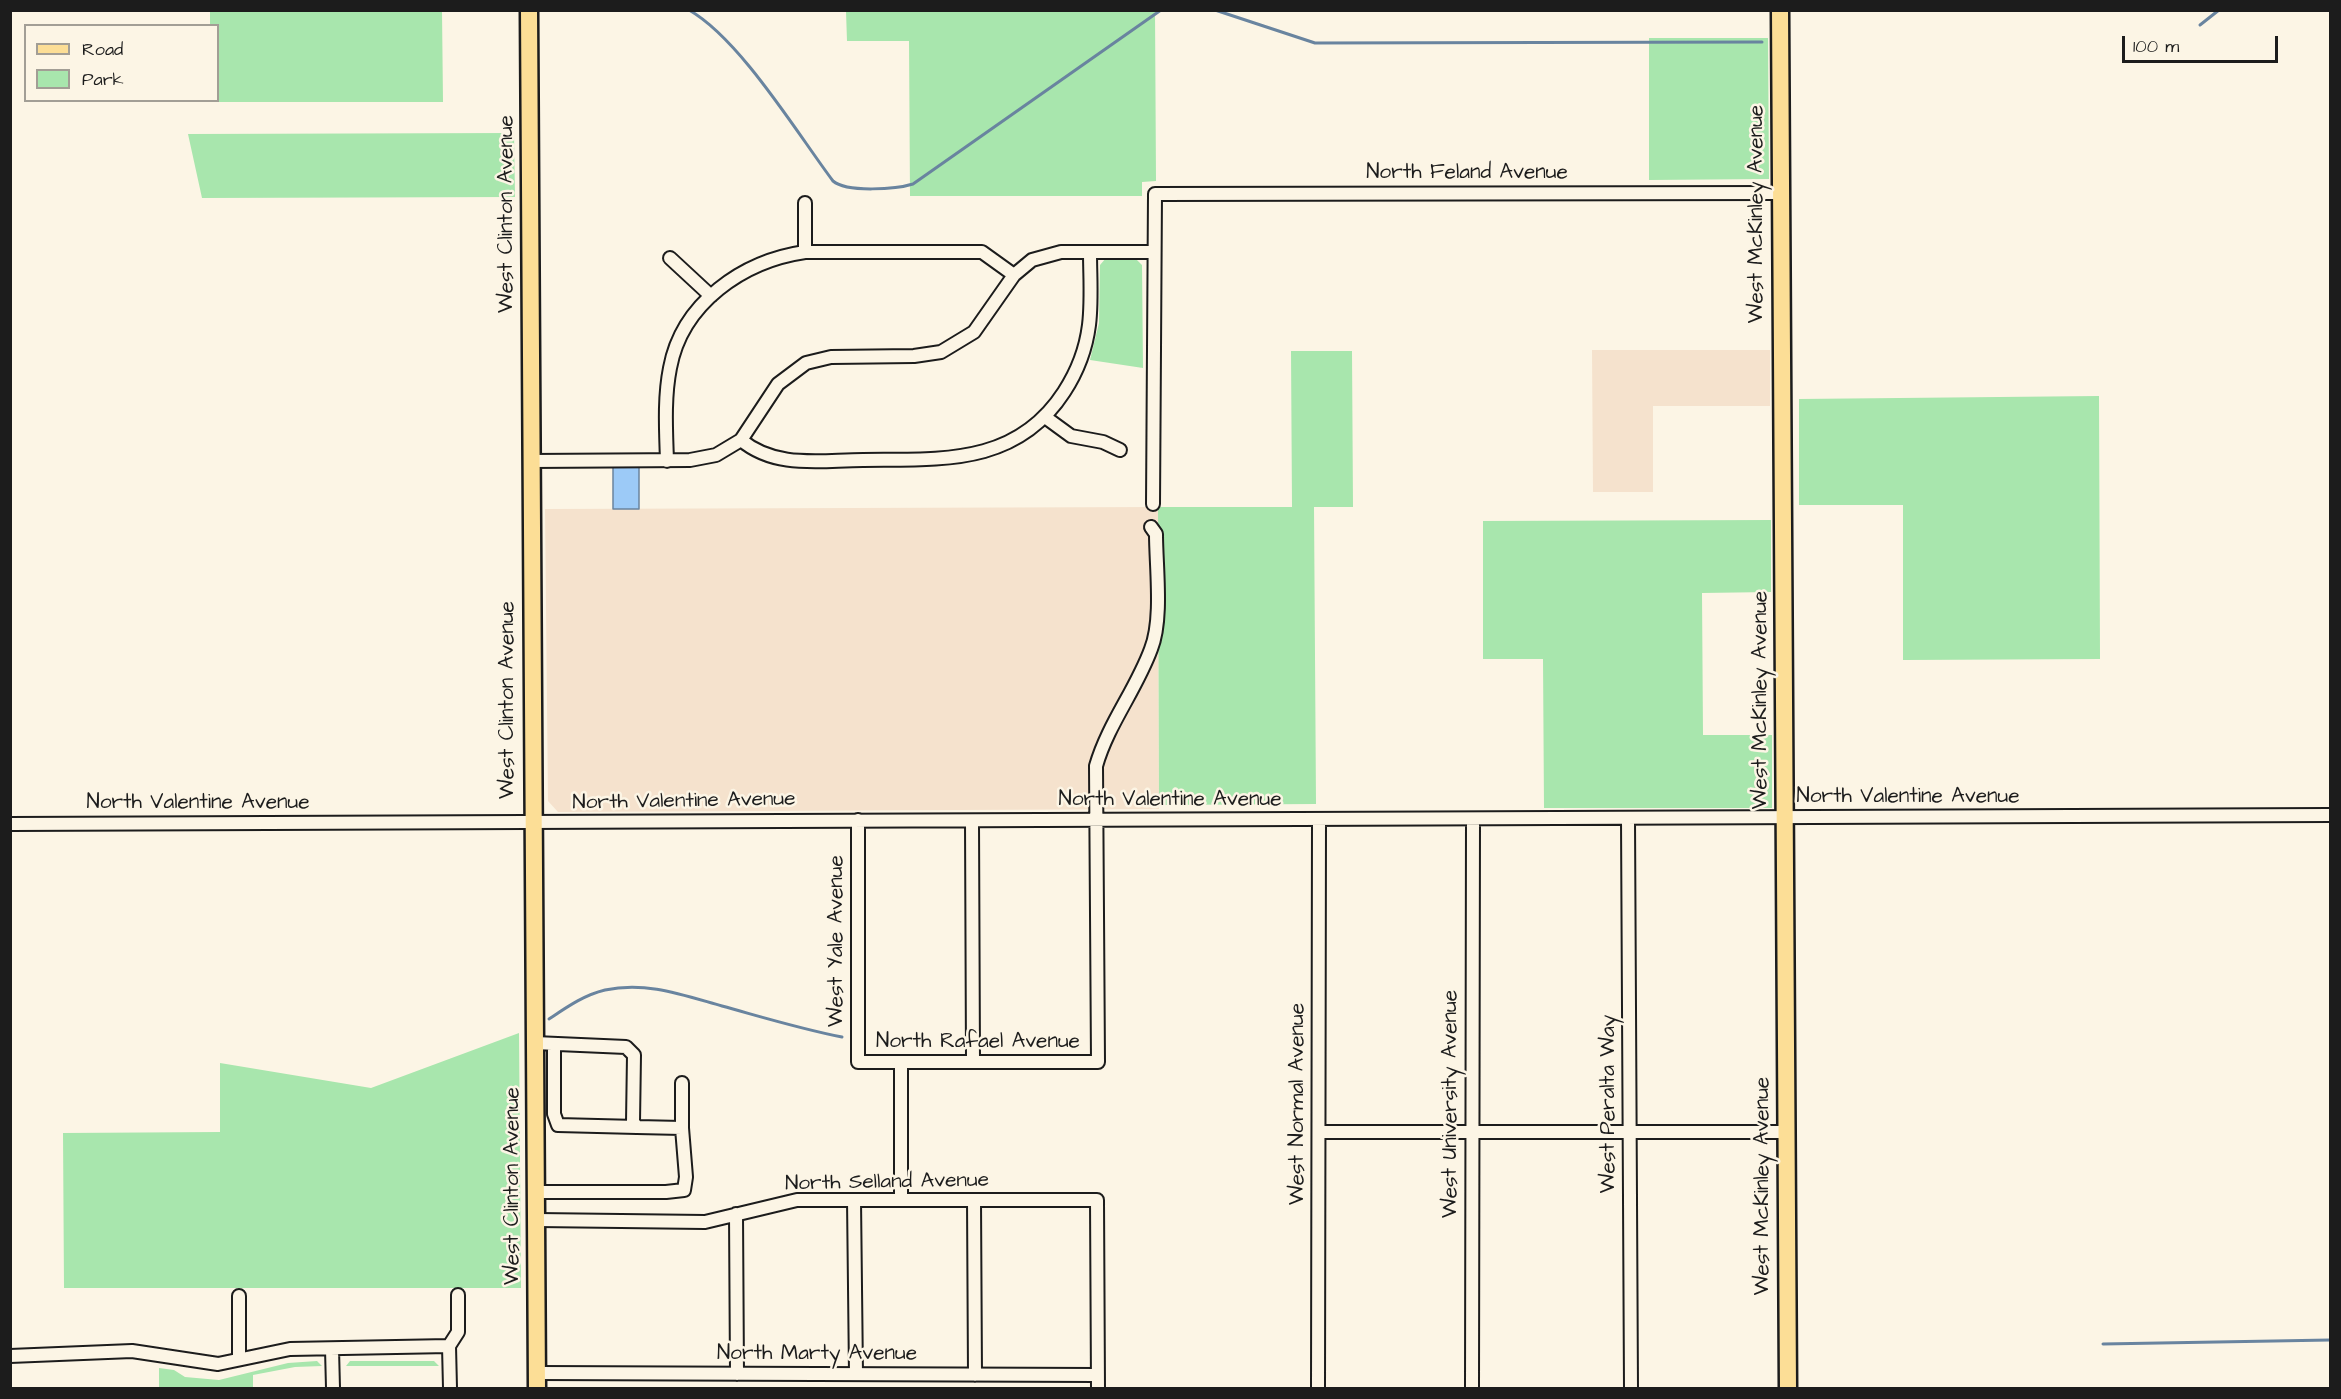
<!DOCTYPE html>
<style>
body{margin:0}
#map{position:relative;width:2341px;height:1399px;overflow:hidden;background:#fcf5e5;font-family:"Architects Daughter",sans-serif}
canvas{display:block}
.frame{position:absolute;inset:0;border:12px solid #1c1c1c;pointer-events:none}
.legend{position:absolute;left:24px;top:24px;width:195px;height:78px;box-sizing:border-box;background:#fcf5e5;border:2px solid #a29e95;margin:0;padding:8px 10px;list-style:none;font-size:18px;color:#1c1c1c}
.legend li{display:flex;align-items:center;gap:12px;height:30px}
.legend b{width:30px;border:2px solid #a29e95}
.scale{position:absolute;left:2122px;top:36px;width:156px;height:27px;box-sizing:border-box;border:3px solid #1c1c1c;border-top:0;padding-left:8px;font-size:18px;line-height:21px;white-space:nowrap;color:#1c1c1c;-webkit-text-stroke:4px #fcf5e5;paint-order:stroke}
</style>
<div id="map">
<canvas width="2341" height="1399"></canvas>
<div class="frame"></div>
<ul class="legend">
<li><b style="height:8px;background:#fcde96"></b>Road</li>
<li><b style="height:16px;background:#a8e6ad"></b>Park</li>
</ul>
<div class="scale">100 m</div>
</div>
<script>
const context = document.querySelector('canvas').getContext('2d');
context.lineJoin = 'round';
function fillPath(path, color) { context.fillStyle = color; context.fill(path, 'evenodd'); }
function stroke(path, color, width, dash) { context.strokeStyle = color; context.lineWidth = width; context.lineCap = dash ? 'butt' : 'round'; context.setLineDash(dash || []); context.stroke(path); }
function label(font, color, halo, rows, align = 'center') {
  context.font = font + ' "Architects Daughter",sans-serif'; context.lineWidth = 5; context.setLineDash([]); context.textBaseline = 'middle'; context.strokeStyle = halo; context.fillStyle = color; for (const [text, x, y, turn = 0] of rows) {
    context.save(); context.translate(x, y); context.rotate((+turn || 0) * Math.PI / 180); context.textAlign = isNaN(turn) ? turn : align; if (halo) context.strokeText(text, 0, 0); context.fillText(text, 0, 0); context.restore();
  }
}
fillPath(new Path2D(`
 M1592,350H1770V406H1653V492H1593Z
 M1158,507L1159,809L558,812L548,801L545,509Z`), '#f5e2cd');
fillPath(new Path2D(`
 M210,11H442L443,102H180L218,100V26L210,25Z
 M846,11H1155L1156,181L1142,182V196H910L909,41H847Z
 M1649,38H1768L1769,179L1649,180Z
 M514,133L515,197L202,198L188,134Z
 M1106,258H1135L1142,265L1143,368L1090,360L1099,323L1100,265Z
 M1291,351H1352L1353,507H1314L1316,804L1159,805L1158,507H1292Z
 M2099,396L2100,659L1903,660V505H1799V399Z
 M1771,520V592L1702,593L1703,735H1772V808H1544L1543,659H1483V521Z
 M519,1033L521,1288H64L63,1133L220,1132V1063L371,1088Z
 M317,1361L322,1366L295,1367L253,1375V1388H159V1368L174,1370L185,1377L219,1380L288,1363Z
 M350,1361H434L439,1366H346Z`), '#a8e6ad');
const water = new Path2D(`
 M613,467H639V509H613Z`);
fillPath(water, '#9ccaf7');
stroke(water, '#69849f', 1.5);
stroke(new Path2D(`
 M689,10C740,39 797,133 833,181C847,193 897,189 913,184L1161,10
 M1215,10L1315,43L1762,42
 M2200,25L2219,10
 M549,1019C567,1007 584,995 605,990C646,981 683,995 722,1006C762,1017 801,1029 842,1037
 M2103,1344L2330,1340`), '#69849f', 3);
const minor = new Path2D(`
 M805,252V203
 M670,258L711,296
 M1045,417L1071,436L1103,442L1120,450
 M741,440C776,469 820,460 863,460C941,459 1016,466 1064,392C1077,372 1086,349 1089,325C1092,301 1090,276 1090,252
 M531,461L690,460L716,455L741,440L778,384L806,363L831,357L914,356L941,352L974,332L1014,275L1032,260L1061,252H1153
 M667,461C666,430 664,398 670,368C682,303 743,261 805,252H982L1014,275
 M1153,504L1155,194L1780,193
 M1628,819L1631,1388
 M858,820V1062H1098L1096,766C1108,724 1136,690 1151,649C1163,619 1156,567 1156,534L1151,527
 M972,821L973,1061
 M10,824L2330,815
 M535,1043L626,1047L634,1055L633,1122L637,1127L682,1128V1083
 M554,1044V1114L558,1125L637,1127
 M901,1063V1200
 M1319,1132H1786
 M536,1192H666L684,1190L686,1177L682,1128
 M854,1200L856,1374
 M974,1200L975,1375
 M736,1214L737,1374
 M537,1220L705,1222L797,1200H1097L1098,1388
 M239,1296V1358
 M332,1349L333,1388
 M10,1356L132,1351L218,1364L290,1349L449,1346
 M537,1373L1097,1375
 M450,1388L449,1346L458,1332V1295
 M1318,1388L1319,820
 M1472,1388L1473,819`);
const major = new Path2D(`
 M529,10L537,1388
 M1780,10L1788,1388`);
stroke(minor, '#1c1c1c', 16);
stroke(major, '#1c1c1c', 21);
stroke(minor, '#fcf5e5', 12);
stroke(major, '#fcde96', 16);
label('21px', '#1c1c1c', '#fcf5e5', [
 ["North Feland Avenue",1467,174],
 ["West Clinton Avenue",508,214,-90],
 ["West McKinley Avenue",1758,214,-90],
 ["West Clinton Avenue",509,700,-90],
 ["West McKinley Avenue",1762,700,-90],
 ["North Valentine Avenue",1908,798],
 ["North Valentine Avenue",1170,801],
 ["North Valentine Avenue",684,802,-1],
 ["North Valentine Avenue",198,804],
 ["West Yale Avenue",838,941,-90],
 ["North Rafael Avenue",978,1043],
 ["West Normal Avenue",1299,1104,-90],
 ["West University Avenue",1452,1104,-90],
 ["West Peralta Way",1610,1104,-90],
 ["North Selland Avenue",887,1183,-1],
 ["West Clinton Avenue",514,1186,-90],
 ["West McKinley Avenue",1764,1186,-90],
 ["North Marty Avenue",817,1355]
]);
</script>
